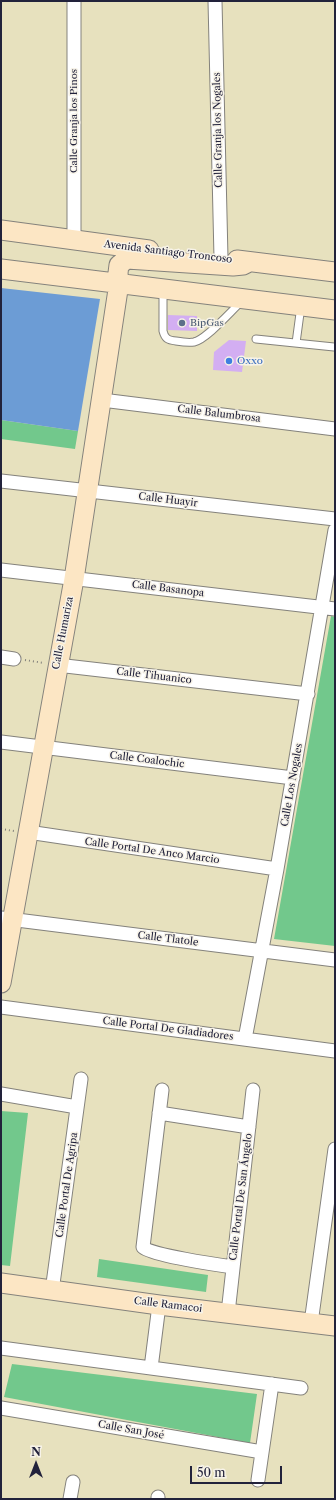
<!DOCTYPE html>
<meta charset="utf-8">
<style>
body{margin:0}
#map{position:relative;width:336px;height:1500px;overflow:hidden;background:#e7e1be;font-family:"Libre Caslon Text",serif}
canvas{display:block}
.frame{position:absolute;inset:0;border:2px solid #22223b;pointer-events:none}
.north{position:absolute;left:16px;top:1444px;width:40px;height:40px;-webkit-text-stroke:3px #f7f3e8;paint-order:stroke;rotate:0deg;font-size:11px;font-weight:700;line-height:16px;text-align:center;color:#22223b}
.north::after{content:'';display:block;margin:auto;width:14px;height:18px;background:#22223b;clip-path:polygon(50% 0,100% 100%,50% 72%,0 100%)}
.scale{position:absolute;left:190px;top:1466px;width:92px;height:18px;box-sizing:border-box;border:2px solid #22223b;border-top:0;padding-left:5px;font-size:12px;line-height:14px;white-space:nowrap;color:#22223b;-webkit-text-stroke:3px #f7f3e8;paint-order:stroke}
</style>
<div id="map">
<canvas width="336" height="1500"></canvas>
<div class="frame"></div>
<div class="north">N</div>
<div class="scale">50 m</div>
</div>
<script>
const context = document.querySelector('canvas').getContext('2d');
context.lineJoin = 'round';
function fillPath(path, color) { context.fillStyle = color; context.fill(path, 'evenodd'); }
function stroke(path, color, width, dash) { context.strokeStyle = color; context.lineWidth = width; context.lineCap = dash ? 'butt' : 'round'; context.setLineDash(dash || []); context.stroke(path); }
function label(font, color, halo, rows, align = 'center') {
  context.font = font + ' "Libre Caslon Text",serif'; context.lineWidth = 3; context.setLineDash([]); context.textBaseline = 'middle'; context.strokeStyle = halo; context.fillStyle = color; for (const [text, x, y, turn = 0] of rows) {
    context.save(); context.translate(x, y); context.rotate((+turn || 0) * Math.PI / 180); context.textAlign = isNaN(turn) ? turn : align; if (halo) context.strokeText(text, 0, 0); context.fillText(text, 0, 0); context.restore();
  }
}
fillPath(new Path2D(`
 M1,420L78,431L75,449L1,439Z
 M331,616L335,617V946L274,939Z
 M1,1111L28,1113L10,1266L1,1265Z
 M99,1259L208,1275L206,1292L97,1277Z
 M12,1364L257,1394L250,1443L4,1397Z`), '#72c88c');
fillPath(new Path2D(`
 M1,288L100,299L78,431L1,420Z`), '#6c9cd5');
fillPath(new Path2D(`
 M168,315L197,316V331L168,330Z
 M229,340L246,341L242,372L213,370L214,352Z`), '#d3aef2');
const lane = new Path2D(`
 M163,291V331C165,339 168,340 176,341C182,342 189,343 194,342C207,339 231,311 241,302
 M256,339L334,347
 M296,343L301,306`);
const street = new Path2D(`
 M74,1V240
 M215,1L221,258
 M102,400L335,429
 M1,481L335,519
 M1,570L335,609
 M1,657L14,659
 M57,665L308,694
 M1,742L293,778
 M28,832L277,869
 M1,918L335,960
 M1,1007L335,1051
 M245,1039L277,869L335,530
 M162,1090L143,1247C149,1255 219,1265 233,1267
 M1,1094L77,1107
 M159,1113L249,1127
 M52,1291L81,1079
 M228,1313L253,1090
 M311,1323L335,1149
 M1,1348L301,1388
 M151,1368L159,1305
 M1,1408L262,1452
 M258,1480L272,1384
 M70,1499L73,1482
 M158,1499V1497`);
const secondary = new Path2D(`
 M1,230L149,250
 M237,260L335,272
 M1,269L335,310
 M1,983L74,579L119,283L118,273L119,265L127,259L233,266L243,265L249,262
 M1,1283L159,1305L335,1326`);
stroke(lane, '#84827c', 9);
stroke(street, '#84827c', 15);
stroke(secondary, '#84827c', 21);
stroke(new Path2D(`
 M25,660L44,663
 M1,829L14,831`), '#84827c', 2, [1, 3]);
stroke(lane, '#fff', 7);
stroke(street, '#fff', 13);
stroke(secondary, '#fce6c4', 19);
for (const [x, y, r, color] of [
 [182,323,4,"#5c6f8a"],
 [229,361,4,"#3f7fe0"]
]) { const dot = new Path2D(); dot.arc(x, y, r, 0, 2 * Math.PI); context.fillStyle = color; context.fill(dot); stroke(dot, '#f7f3e8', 1.5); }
label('10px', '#22223b', '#f7f3e8', [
 ["Calle Granja los Pinos",74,121,-90],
 ["Calle Granja los Nogales",218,130,-91],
 ["Avenida Santiago Troncoso",168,252,7],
 ["Calle Balumbrosa",219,414,7],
 ["Calle Huayir",168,500,7],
 ["Calle Basanopa",168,589,7],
 ["Calle Humariza",63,633,-79],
 ["Calle Tihuanico",154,676,7],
 ["Calle Coalochic",147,760,7],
 ["Calle Los Nogales",292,785,-80],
 ["Calle Portal De Anco Marcio",152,851,8],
 ["Calle Tlatole",168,939,7],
 ["Calle Portal De Gladiadores",168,1029,7],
 ["Calle Portal De Agripa",67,1185,-82],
 ["Calle Portal De San Ángelo",241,1197,-83],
 ["Calle Ramacoi",168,1305,7],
 ["Calle San José",131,1430,10]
]);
label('10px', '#4e5e75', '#f7f3e8', [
 ["BipGas",190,323]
], 'left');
label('10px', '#366cbe', '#f7f3e8', [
 ["Oxxo",237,361]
], 'left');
</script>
